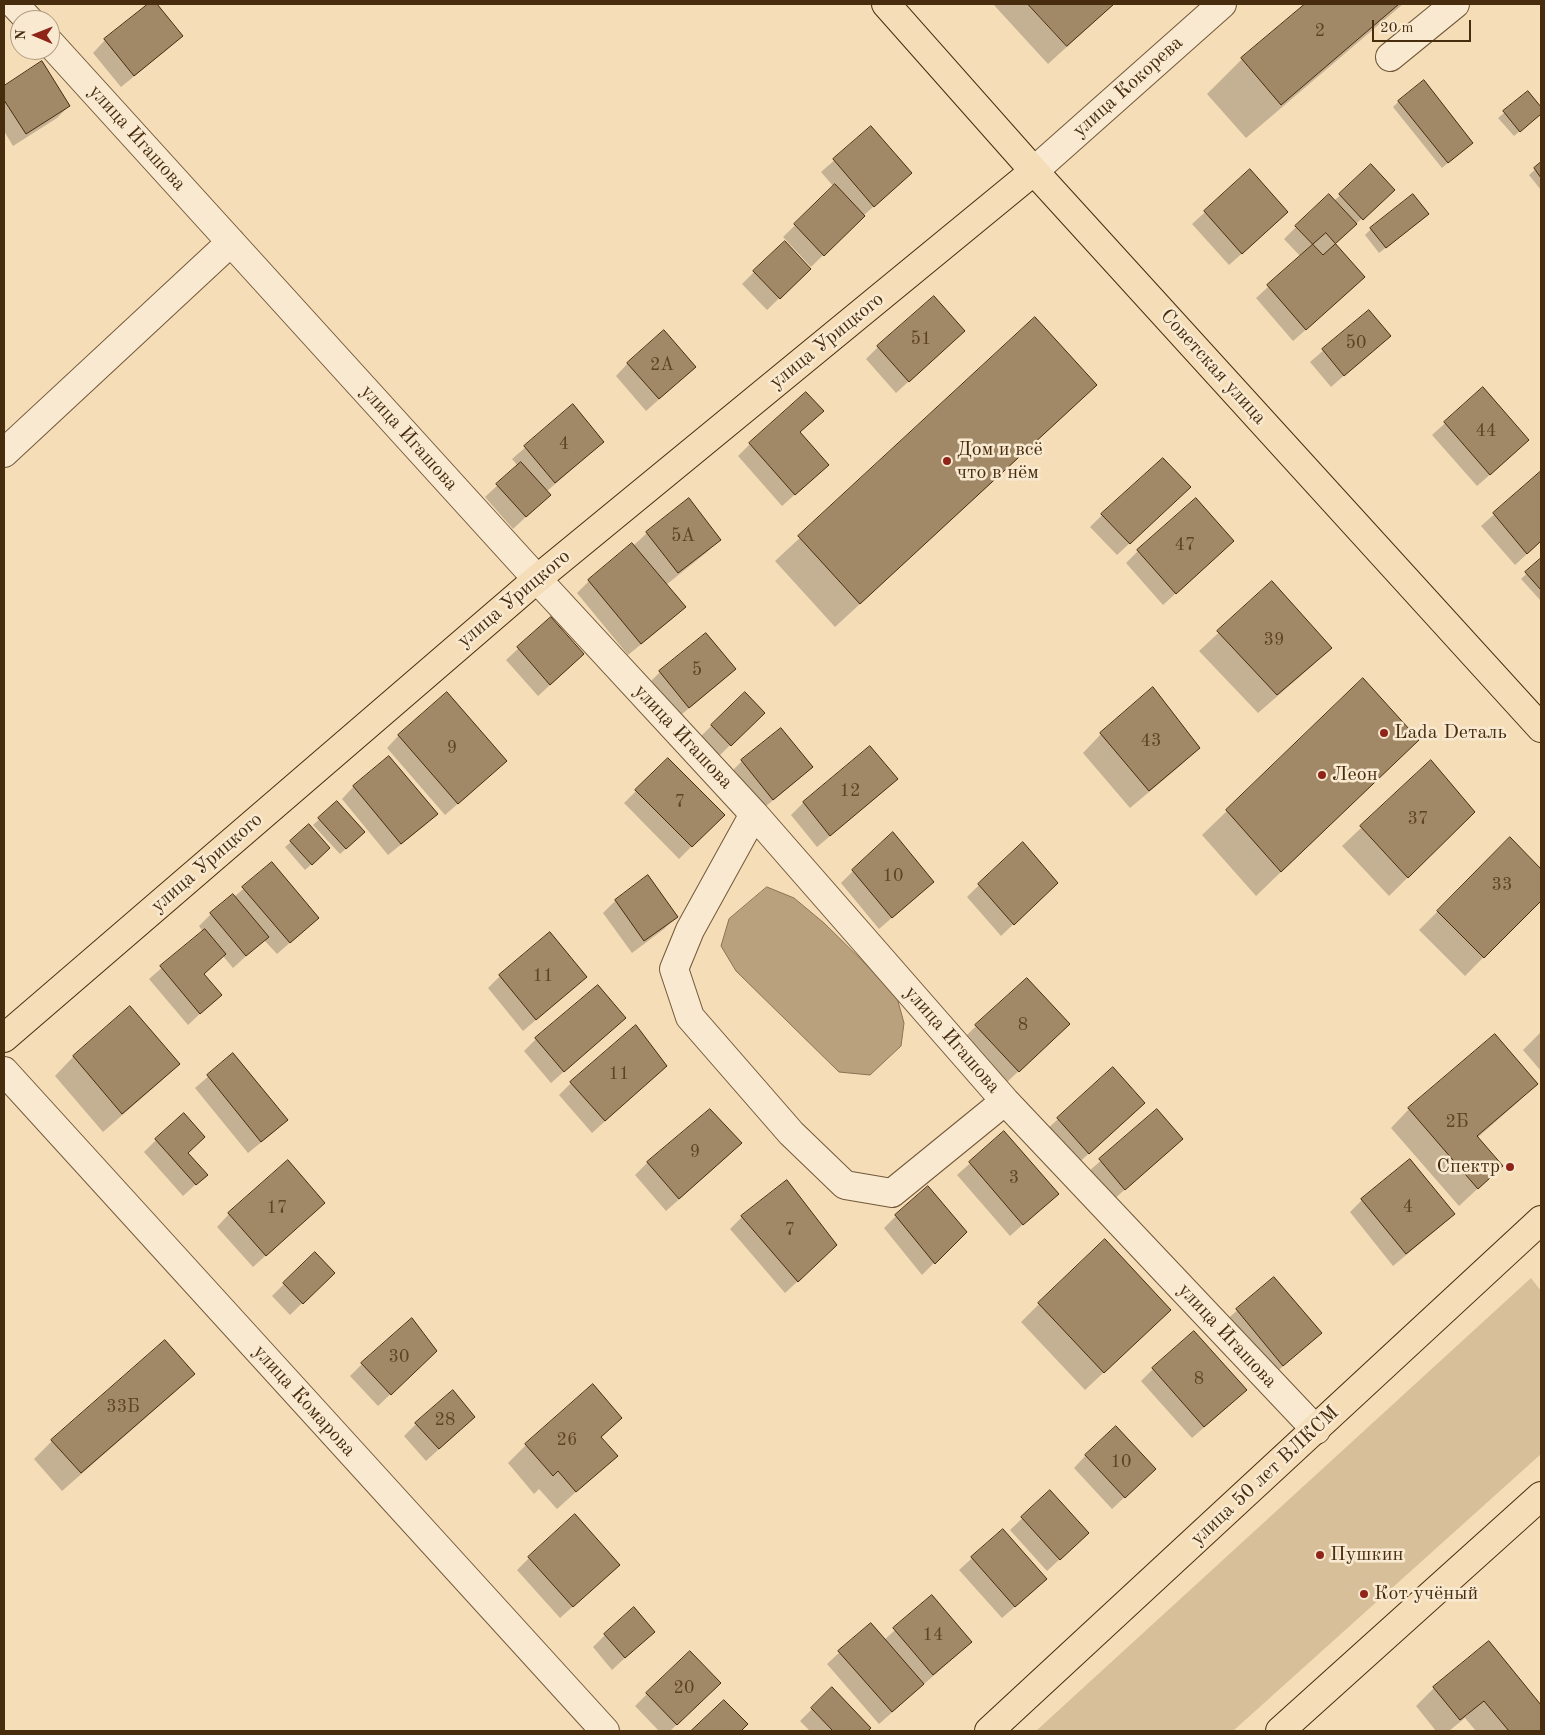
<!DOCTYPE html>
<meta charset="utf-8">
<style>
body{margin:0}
#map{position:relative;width:1545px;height:1735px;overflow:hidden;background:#f5ddb7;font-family:"Old Standard TT",serif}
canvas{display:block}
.frame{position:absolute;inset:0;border:5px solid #472c0e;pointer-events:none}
.north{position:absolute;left:10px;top:10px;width:50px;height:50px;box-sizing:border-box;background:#f8e9d0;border:1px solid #b19d82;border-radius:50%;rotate:271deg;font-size:14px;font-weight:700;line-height:20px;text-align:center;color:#472c0e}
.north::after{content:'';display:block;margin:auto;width:18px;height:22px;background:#8f2418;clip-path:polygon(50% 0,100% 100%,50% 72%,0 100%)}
.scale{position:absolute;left:1372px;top:20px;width:99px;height:22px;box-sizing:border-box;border:2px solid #472c0e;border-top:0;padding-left:6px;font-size:15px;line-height:18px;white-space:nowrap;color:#472c0e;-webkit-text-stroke:4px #f8e9d0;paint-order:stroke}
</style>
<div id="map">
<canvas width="1545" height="1735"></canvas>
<div class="frame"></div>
<div class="north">N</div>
<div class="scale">20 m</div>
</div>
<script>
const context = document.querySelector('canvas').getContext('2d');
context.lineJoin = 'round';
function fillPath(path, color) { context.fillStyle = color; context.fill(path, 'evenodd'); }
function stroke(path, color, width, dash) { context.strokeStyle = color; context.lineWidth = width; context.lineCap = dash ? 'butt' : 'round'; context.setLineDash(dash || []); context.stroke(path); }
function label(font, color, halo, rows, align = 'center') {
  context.font = font + ' "Old Standard TT",serif'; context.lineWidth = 5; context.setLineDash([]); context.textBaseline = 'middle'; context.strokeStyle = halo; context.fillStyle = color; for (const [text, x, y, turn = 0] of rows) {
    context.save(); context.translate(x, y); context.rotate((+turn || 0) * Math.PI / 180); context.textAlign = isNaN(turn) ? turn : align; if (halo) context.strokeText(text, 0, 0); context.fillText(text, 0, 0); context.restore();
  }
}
fillPath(new Path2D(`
 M1531,1278L1541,1291V1454L1233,1731H1036Z`), '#d7bf9a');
const water = new Path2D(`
 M767,887L794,898L824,923L896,994L904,1023L901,1046L870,1075L839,1072L736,971L721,946L729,919Z`);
fillPath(water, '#baa17e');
stroke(water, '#8c7251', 1);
fillPath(new Path2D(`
 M150,4H156L182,36L169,48L121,87L93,53L105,40Z
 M993,4H1114L1048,64Z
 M1307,4H1403L1246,138L1207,94L1242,59Z
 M42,63L69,106L57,118L13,146L4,131V87Z
 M1528,93L1541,109V113L1514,136L1498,118Z
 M1399,101L1465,148L1442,168L1393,107Z
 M871,128L911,173L863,216L811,267L783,237L834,187L821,172Z
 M1541,164V190L1529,175Z
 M1371,166L1393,190L1334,244L1352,289L1293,341L1256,298L1301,257L1284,239L1296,227L1334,201Z
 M1250,171L1274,225L1229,265L1192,224Z
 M1422,220L1379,253L1365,235L1371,229Z
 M754,272L797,281L767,310L742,284Z
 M1369,311L1389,336L1331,387L1310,362Z
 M1035,319L1095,385L1071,409L835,627L775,561Z
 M964,331L896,393L866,359L878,347Z
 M628,363L695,367L646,411L616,376Z
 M1483,389L1516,452L1477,486L1432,435Z
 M573,406L603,442L546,492L549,495L513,529L485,497L518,466L512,459Z
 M822,411L799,433L828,465L782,506L738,456L750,444Z
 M1541,473V541L1515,565L1481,526Z
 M1177,499L1117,555L1090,527L1102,515Z
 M647,533L719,540L707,552L666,585L672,619L628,655L577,593L589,581L632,545L633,546Z
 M1138,551L1220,553L1163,605L1126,563Z
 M1541,560V601L1521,579Z
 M1272,583L1330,648L1312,666L1258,713L1199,651Z
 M550,619L570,667L538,696L506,660Z
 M706,634L734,669L722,681L676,719L648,684L660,672Z
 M745,693L763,713L718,757L699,738Z
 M780,730L811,767L799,779L760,811L730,773L742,761Z
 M1101,734L1199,748L1180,766L1130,808L1083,753Z
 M399,735L493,773L445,815L387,748Z
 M870,748L896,779L884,791L817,847L791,815L803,803Z
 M668,759L723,815L679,859L624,803Z
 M1431,762L1474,812L1389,896L1342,846Z
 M1393,764L1256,896L1202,835L1227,811Z
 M354,786L436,814L424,826L388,855L342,799Z
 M337,803L358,838L340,854L313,825Z
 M1510,839L1541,870V899L1465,976L1419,930Z
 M291,842L323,854L305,870L285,847Z
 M272,864L318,918L277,954L264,940L233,968L223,956L203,975L220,995L188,1025L149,979L203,932L199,926L211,914L234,897Z
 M853,871L933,882L879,929L841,883Z
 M979,885L1044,895L1001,936L967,897Z
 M615,901L676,917L664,929L632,953L603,913Z
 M500,976L586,977L523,1031L488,988Z
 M130,1008L179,1064L160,1082L103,1132L55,1076L73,1057Z
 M625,1018L551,1083L524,1051L536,1039Z
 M976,1026L1056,1036L1006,1083L964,1038Z
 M1541,1032V1071L1523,1050Z
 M233,1055L286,1120L274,1132L248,1153L195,1088Z
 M1113,1069L1132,1115L1076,1165L1045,1131Z
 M653,1078L592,1133L559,1095L571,1083Z
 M1536,1084L1518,1102L1477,1138L1502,1166L1459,1206L1391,1128L1409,1109Z
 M710,1111L729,1155L666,1211L635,1175L647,1163Z
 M1157,1111L1181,1139L1112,1201L1088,1172Z
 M1004,1133L1057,1194L1010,1236L957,1175Z
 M156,1140L187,1153L206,1175L183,1196L144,1152Z
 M1410,1161L1453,1214L1441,1226L1393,1266L1350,1212L1362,1200Z
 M229,1214L311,1215L253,1267L217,1227Z
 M896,1216L965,1232L922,1275L884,1228Z
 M742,1217L824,1257L785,1293L730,1229Z
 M315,1253L333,1273L290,1315L272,1296Z
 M1274,1278L1320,1333L1271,1377L1224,1322Z
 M1039,1304L1151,1328L1085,1390L1021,1322Z
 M423,1363L378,1406L350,1376L362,1364Z
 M1153,1369L1233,1402L1192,1438L1141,1381Z
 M194,1373L175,1392L62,1491L34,1459L52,1441Z
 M620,1418L601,1438L616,1456L557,1509L539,1489L534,1494L508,1463L526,1445Z
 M416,1424L461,1429L426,1461L404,1436Z
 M1086,1455L1142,1481L1112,1509L1074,1468Z
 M1050,1492L1075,1545L1047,1571L1010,1530Z
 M1002,1531L1033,1591L1002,1618L959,1570Z
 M529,1558L606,1577L560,1618L517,1570Z
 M932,1597L958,1654L879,1724L827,1664L870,1624L884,1640Z
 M654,1631L612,1670L593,1647L605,1635Z
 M1488,1643L1541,1707V1731H1476L1465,1718L1449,1731H1436L1416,1706L1434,1688Z
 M832,1689L870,1728L866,1731H810L800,1721Z
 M647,1694L708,1695L670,1731H659L635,1706Z`), '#0003');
const building = new Path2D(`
 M148,4H157L183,36L134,76L104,39Z
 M1028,4H1114L1067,46Z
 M1305,4H1399L1281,105L1241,58Z
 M42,61L70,106L26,134L4,100V86Z
 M1424,80L1473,143L1448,163L1398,101Z
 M1528,91L1541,107V114L1520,132L1503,111Z
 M871,126L912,173L874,207L833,159Z
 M1541,162V178L1534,168Z
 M1371,164L1395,190L1363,220L1339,194Z
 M1250,169L1288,212L1242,254L1204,211Z
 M835,184L865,216L824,256L794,224Z
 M1329,194L1357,224L1323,255L1295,226Z
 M1413,194L1429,214L1386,248L1370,228Z
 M1326,233L1365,277L1306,330L1267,285Z
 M785,241L811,269L780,299L753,271Z
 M934,296L965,331L909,382L877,346Z
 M1369,310L1391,336L1344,376L1322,349Z
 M1035,317L1097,385L860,604L798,536Z
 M664,330L696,367L659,399L627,363Z
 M1483,387L1529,440L1490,475L1444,422Z
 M806,392L824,411L800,432L829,465L795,495L749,443Z
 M573,404L604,442L555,483L524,446Z
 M1163,458L1191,487L1130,544L1101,514Z
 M521,462L551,495L526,517L496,484Z
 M1541,471V541L1527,554L1493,513Z
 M689,498L721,540L678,573L646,532Z
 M1196,498L1234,541L1176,594L1137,550Z
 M632,543L686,607L641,644L588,580Z
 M1541,558V590L1525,572Z
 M1272,581L1332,648L1277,695L1217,631Z
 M551,617L584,654L550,685L517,647Z
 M706,633L736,669L689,708L659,671Z
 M1363,678L1419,740L1281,872L1226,810Z
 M1153,687L1200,748L1149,791L1100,733Z
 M447,692L507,761L458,804L398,735Z
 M745,692L765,713L731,746L711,725Z
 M781,728L813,767L773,800L741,760Z
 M870,746L898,779L830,836L803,802Z
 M389,756L438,814L401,844L353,786Z
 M668,758L725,815L692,847L635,790Z
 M1431,760L1475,812L1408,878L1360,826Z
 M337,801L365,832L346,849L318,818Z
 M309,824L330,848L312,865L290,841Z
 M893,832L934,882L892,918L852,870Z
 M1510,837L1541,869V901L1484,958L1437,911Z
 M1023,842L1058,883L1014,925L978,884Z
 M272,862L319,918L290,943L242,887Z
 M648,875L678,917L644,941L615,900Z
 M233,894L269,937L246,956L210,913Z
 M205,929L226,954L204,974L222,995L200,1014L160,966Z
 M550,932L587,977L536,1020L499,975Z
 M1027,978L1070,1024L1019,1072L975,1025Z
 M598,985L626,1018L564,1072L535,1038Z
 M130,1006L180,1064L122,1114L73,1056Z
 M636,1025L667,1066L605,1121L570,1082Z
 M1495,1034L1538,1084L1477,1136L1503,1166L1478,1189L1408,1108Z
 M233,1053L288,1120L261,1142L207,1075Z
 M1113,1067L1145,1103L1089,1154L1057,1118Z
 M710,1109L742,1143L679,1199L647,1162Z
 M1157,1109L1183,1139L1125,1190L1099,1159Z
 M184,1113L205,1137L188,1153L208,1175L196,1185L155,1139Z
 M1004,1131L1059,1194L1023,1225L969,1162Z
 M1410,1159L1455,1214L1406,1254L1361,1199Z
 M288,1160L325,1203L266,1256L228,1213Z
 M787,1180L837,1245L798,1282L741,1216Z
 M928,1186L967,1232L935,1264L895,1215Z
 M1105,1239L1171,1310L1104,1373L1038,1303Z
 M315,1252L335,1273L303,1304L283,1283Z
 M1274,1277L1322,1333L1283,1366L1236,1309Z
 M412,1318L437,1351L391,1395L361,1363Z
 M1194,1331L1247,1390L1204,1427L1152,1368Z
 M165,1340L195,1374L81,1473L51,1440Z
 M593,1384L622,1418L601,1437L618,1456L576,1492L558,1471L553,1476L525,1444Z
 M453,1390L475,1417L439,1449L415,1423Z
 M1116,1426L1156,1469L1125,1498L1085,1455Z
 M1050,1490L1089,1533L1060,1560L1021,1517Z
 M575,1514L620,1565L573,1607L528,1557Z
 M1003,1529L1047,1579L1015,1607L971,1557Z
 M932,1595L972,1642L933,1675L893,1628Z
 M634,1607L655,1632L625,1658L604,1634Z
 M871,1623L924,1684L892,1712L838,1651Z
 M1489,1641L1541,1705V1731H1509L1484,1701L1460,1720L1433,1687Z
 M690,1651L721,1683L677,1725L646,1693Z
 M832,1687L871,1728L868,1731H833L811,1708Z
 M724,1700L748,1724L741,1731H691Z`);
fillPath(building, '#a18866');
stroke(building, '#472c0e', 1);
const minor = new Path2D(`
 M14,4L29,20
 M50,43L537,579L754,814L1005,1101L1316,1430
 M1390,57L1455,4
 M1034,171L1222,4
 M4,453L231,242
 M754,814L690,930L674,969L690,1017L791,1133L845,1185L892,1193L1005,1101
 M4,1071L605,1731`);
const major = new Path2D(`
 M886,4L1034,171L1541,728
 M4,1038L537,579L1034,171
 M989,1731L1541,1220
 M1280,1731L1541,1496`);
stroke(minor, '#725838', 30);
stroke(major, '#472c0e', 30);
stroke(minor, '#f8e9d0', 28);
stroke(major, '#f5ddb7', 28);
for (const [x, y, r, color] of [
 [947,461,5,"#8f2418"],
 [1384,733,5,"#8f2418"],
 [1322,775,5,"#8f2418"],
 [1510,1167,5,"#8f2418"],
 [1320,1555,5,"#8f2418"],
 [1364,1594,5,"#8f2418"]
]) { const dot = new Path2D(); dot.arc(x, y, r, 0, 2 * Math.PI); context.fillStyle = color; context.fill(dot); stroke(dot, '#f8e9d0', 2); }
label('18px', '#5e4324', null, [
 ["2",1320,31],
 ["51",921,339],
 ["50",1356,343],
 ["2А",662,365],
 ["44",1486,431],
 ["4",564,444],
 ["5А",683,536],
 ["47",1185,545],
 ["39",1274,640],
 ["5",697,670],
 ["43",1151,741],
 ["9",452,748],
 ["12",850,791],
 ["7",680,802],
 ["37",1418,819],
 ["10",893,876],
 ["33",1502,885],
 ["11",543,976],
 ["8",1023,1025],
 ["11",619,1074],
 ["2Б",1457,1122],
 ["9",695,1152],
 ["3",1014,1178],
 ["4",1408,1207],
 ["17",277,1208],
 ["7",790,1230],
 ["30",399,1357],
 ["8",1199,1379],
 ["33Б",123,1407],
 ["28",445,1420],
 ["26",567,1440],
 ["10",1121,1462],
 ["14",933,1635],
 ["20",684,1688]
]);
label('20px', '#472c0e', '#f8e9d0', [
 ["улица Кокорева",1128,87,-42],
 ["улица Игашова",137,138,48],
 ["улица Урицкого",827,341,-39],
 ["Советская улица",1213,367,48],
 ["улица Игашова",409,438,48],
 ["улица Урицкого",514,599,-40],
 ["улица Игашова",683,737,47],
 ["улица Урицкого",207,863,-41],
 ["улица Игашова",952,1040,49],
 ["улица Игашова",1227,1336,47],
 ["улица Комарова",304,1401,48],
 ["улица 50 лет ВЛКСМ",1265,1476,-43]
]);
label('20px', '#472c0e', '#f8e9d0', [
 ["Дом и всё",957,450],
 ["что в нём",957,473],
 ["Lada Dеталь",1394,733],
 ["Леон",1332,775],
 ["Спектр",1500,1167,"right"],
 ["Пушкин",1330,1555],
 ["Кот учёный",1374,1594]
], 'left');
</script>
